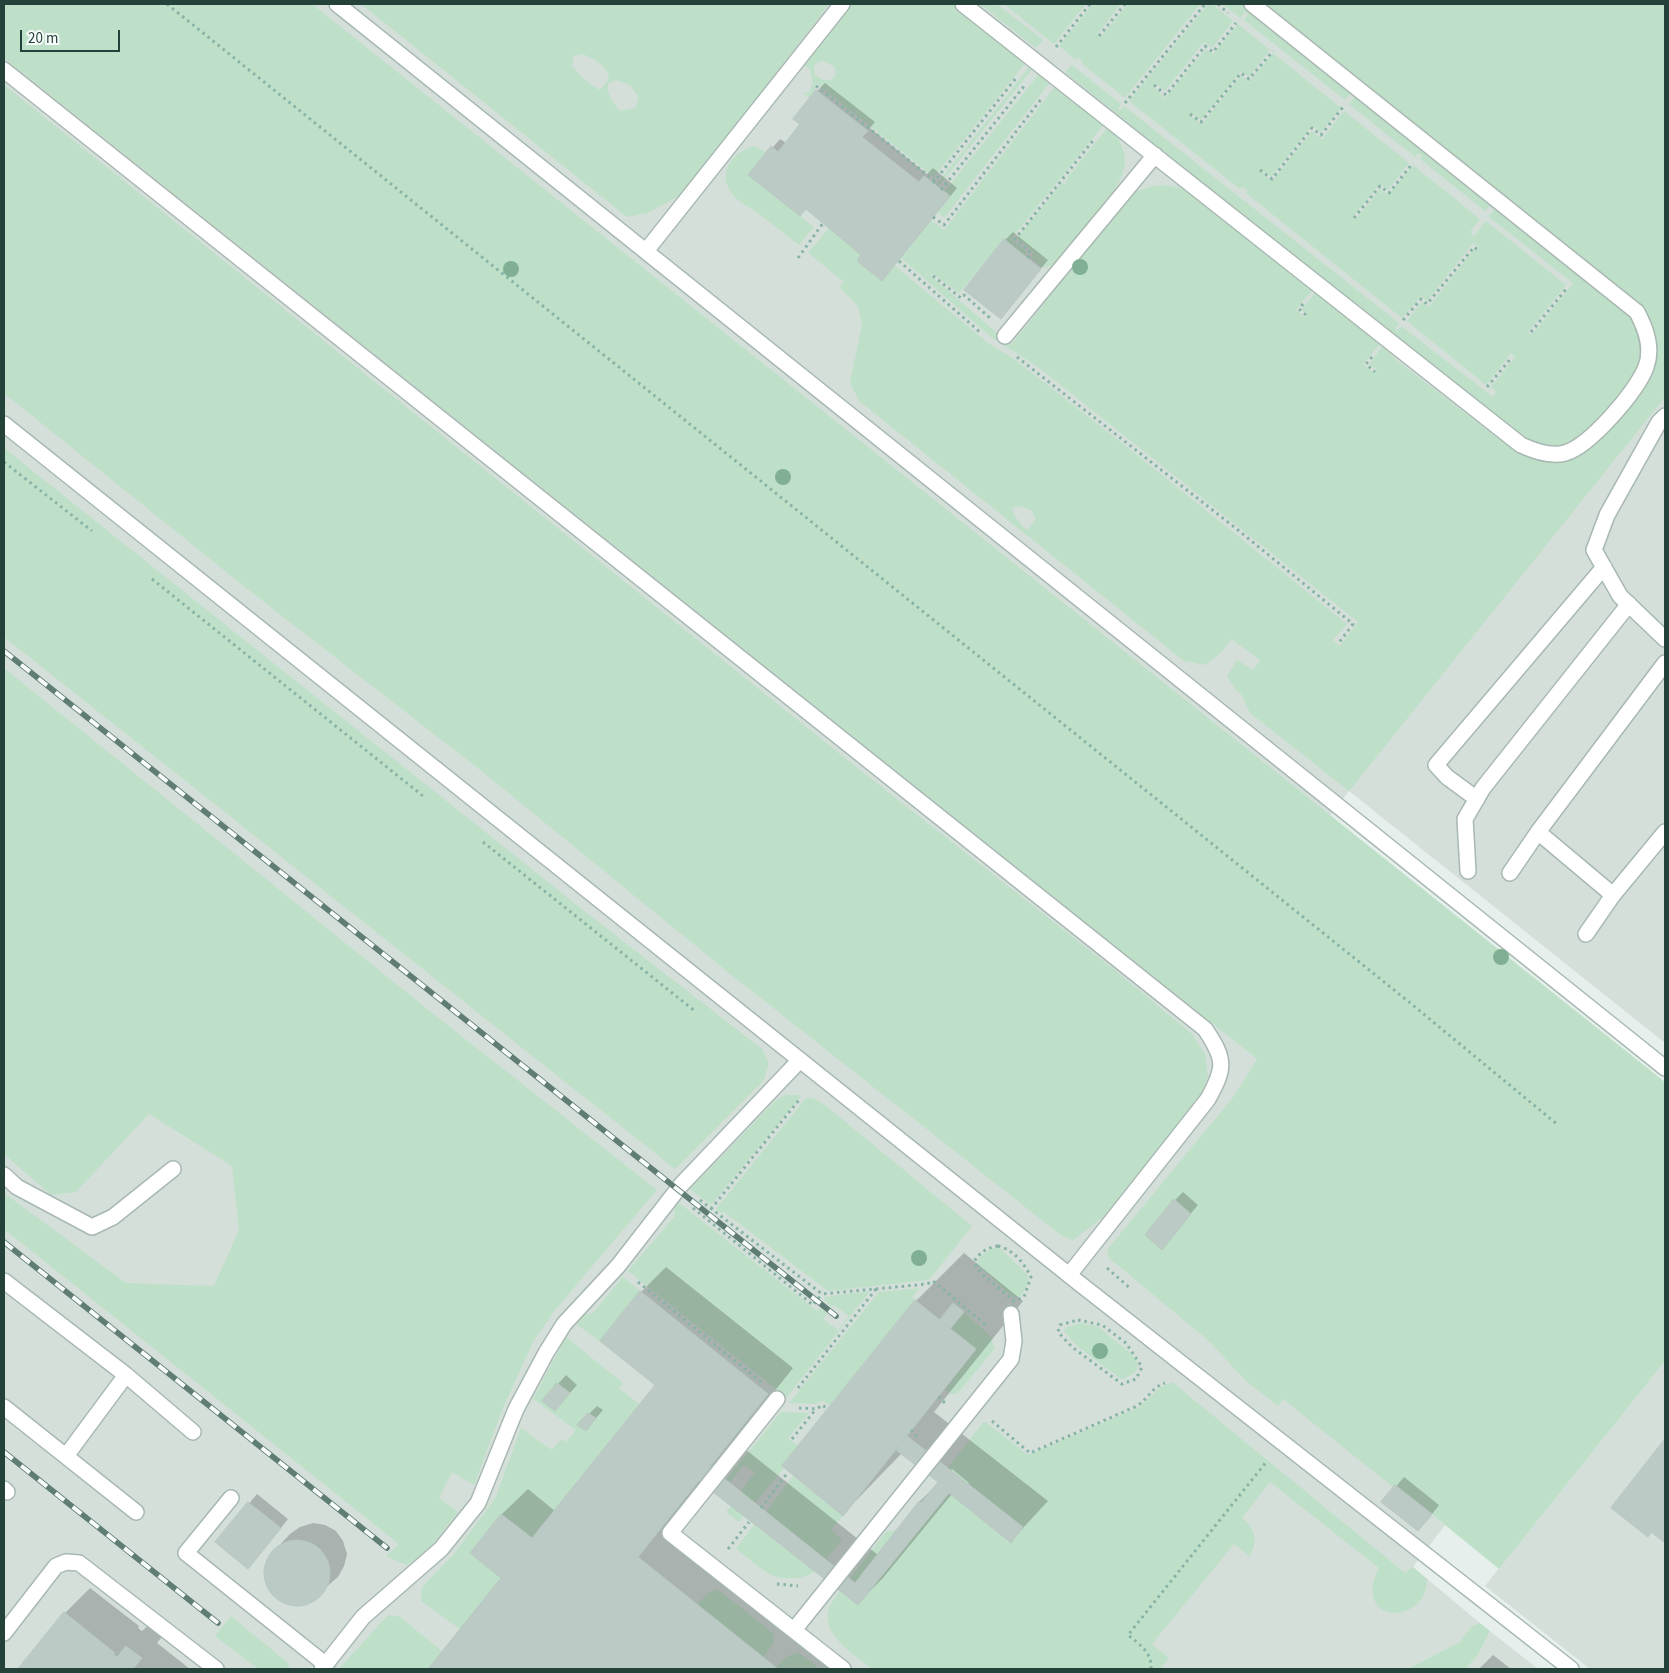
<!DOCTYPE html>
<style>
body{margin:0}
#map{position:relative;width:1669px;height:1673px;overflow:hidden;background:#e6efeb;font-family:"Source Sans 3",sans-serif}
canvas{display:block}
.frame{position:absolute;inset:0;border:5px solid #24423a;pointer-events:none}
.scale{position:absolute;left:20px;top:30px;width:100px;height:22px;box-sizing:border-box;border:2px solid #24423a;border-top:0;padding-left:6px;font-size:15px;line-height:18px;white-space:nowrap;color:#24423a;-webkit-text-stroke:4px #f7fbf9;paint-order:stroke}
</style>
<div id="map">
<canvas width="1669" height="1673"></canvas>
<div class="frame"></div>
<div class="scale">20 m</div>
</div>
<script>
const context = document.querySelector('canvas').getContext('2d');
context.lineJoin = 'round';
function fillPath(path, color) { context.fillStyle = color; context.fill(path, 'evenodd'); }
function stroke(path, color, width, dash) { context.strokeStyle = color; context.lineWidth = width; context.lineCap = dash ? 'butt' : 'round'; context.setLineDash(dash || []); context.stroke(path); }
fillPath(new Path2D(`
 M4,4H1665V1043L1349,791L1322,826L1432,1514L1445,1525L1413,1567L1480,1623L1458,1650L1435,1669H4Z
 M1665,1361V1669H1590L1485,1586Z
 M1490,1631L1538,1669H1466L1478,1655Z`), '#d4dfda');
fillPath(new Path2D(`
 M4,4H312L1665,1082V1361L1499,1569L1396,1485L1393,1487L1283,1399L1278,1406L1246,1381L1209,1341L1109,1258L1107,1250L1234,1096L1257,1059L4,58Z
 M361,4H829L684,193L648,213L627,217ZM583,54C595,60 606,64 609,79L600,90L587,82L572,66L574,56ZM616,80L630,85L639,98L635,108L620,111C614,103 606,95 608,84Z
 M849,4H955L1027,61L934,177L817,84L814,87L816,90L809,98L803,93H808C814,87 812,77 810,69L802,64ZM823,61L835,67L836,75L831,80H823L815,75L814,66L818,62Z
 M980,4H997L1043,40L1036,48Z
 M1004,4H1086L1054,44Z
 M1093,4H1121L1097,34L1101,37L1128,4H1200L1125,98L1081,63L1083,61L1078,57L1076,60L1059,46Z
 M1208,4H1212L1233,21L1212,48L1204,42L1165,91L1156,84L1153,86L1165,98L1206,49L1213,54L1238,24L1270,50L1249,77L1241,72L1201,120L1191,113L1190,115L1202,124L1241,75L1249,82L1273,53L1341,108L1321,132L1312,126L1271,177L1260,170L1272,181L1312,131L1322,139L1344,111L1409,163L1388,190L1380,184L1353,217L1356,219L1380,189L1388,195L1413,165L1480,219L1470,232L1474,236L1486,221L1566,285L1528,332L1532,335L1573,283L1488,216L1494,210L1490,206L1485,211L1420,159L1422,156L1418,153L1415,157L1349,104L1356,95L1632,318L1641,339L1638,367L1619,398L1587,436L1564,447L1544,448L1516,434L1065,72L1072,65L1121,104L1118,109L1120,111L1124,106L1399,323L1395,329L1397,331L1401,326L1493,397L1496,391L1491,387L1515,357L1511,353L1486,385L1407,321L1422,302L1429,307L1474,249L1476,251L1479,248L1473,243L1427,301L1421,296L1402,318L1246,193L1248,191L1243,187L1240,189L1129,101Z
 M1223,4H1241L1352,92L1345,100L1244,20L1248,14L1245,12L1240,18Z
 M1262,4H1665V397L1349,791L1250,713L1241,694L1235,689L1227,677L1237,660L1253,670L1260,660L1231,639L1223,651L1205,665L1184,661L859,401L850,382L862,325L858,306L839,287L844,282L808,253L829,228L861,255L857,261L882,281L895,266L988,343L1014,359L1136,454L1347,624L1333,640L1340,646L1358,622L1038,367L991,337L901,258L931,220L944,230L1056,85L1105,123L1011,239L1027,252L1025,256L1004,239L959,293L933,274L931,276L1011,345L1132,193C1156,184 1164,182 1189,191L1313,289L1296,310L1304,317L1307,314L1301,310L1316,292L1380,344L1363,364L1374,373L1377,370L1369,364L1383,346L1395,359L1491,433L1520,453L1536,461L1565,460L1591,448L1632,403L1653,373L1657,346L1647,315L1463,163ZM1019,506L1031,510L1036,518L1029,529H1025L1014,515L1012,508Z
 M1030,66L1033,68L938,187L936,185Z
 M1040,73L1051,81L944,218L938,212L950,197L944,192Z
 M4,85L860,770L1112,968L1192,1034L1205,1054L1208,1075L1199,1100L1103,1217L1073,1240L1062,1236L729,973L484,773L246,588L4,393Z
 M1108,127C1119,136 1128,155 1124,169C1117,197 1073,241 1054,265L1043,268L1031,258L1033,252L1017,238L1062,183L1065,184L1067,178Z
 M754,146L766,152L749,175L814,227L799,245C784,234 770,222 756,212C749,207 739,202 734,196C715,175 731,153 754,146Z
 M4,448L583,910L762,1049L769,1063L764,1080L675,1169L4,637Z
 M4,668L436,1016L657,1190L555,1310L533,1342L503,1408L474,1485L452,1472L439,1498L458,1512L427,1551L407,1565L386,1556L399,1544L4,1229V1193L126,1283L214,1286L239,1230L232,1166L149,1114L76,1192L51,1195L4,1154Z
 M785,1095H802L711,1205L690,1189L775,1101Z
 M806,1098H813L826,1106L972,1226L929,1280L828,1291L724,1212L721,1213L716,1209Z
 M679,1203L817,1311L821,1308L827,1314L823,1319L838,1330L849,1316L834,1305L832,1307L825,1301L824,1297L870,1291L784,1401L777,1390L628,1271L674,1217L675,1206Z
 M993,1248H1000L1028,1275L1029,1282L1021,1296L1014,1298L977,1264L980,1256Z
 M623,1277L640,1291L600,1341L577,1325L584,1315L593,1313Z
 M920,1288L912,1297L915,1300L830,1405L822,1401L816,1404L789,1403L879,1292Z
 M964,1312L990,1336L995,1348L958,1393L951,1394L945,1389L976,1350L950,1329Z
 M1082,1323C1087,1325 1093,1325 1098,1327C1103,1330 1109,1336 1114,1340C1129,1351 1155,1370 1121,1379L1077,1346L1064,1331L1067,1327Z
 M566,1337L623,1383L619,1388L639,1404L532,1538L501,1514L470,1553L501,1578L460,1629L421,1601L422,1587L454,1554L495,1499L521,1428L552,1450L561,1439L566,1442L576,1430L533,1399Z
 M1172,1382L1405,1573L1413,1567L1427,1579C1427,1627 1350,1624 1379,1568L1270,1482L1242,1518C1256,1529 1258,1541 1250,1556L1234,1544L1152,1644L1169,1658L1160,1669H872C855,1655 820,1635 829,1608C831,1603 836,1597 840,1591L858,1605L949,1493L1010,1543L1023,1527L948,1468L984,1421L1028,1455L1139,1407L1161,1387Z
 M781,1412L809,1413L788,1438L798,1446L782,1466L784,1468L739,1522L726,1512L755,1472L744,1465L730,1482L726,1480Z
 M793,1476L843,1516L831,1530L842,1540L826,1559L766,1512Z
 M754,1525L814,1571C805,1580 782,1580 772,1575C759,1569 747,1557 736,1549Z
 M896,1530L855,1583L850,1579L886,1532Z
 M717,1589L773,1633L774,1643L763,1657L697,1605L707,1594Z
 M388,1615L399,1616L442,1651L428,1669H339Z
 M231,1616L288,1663L290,1669H258L215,1636Z
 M1480,1623L1490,1631L1478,1655L1466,1669H1408L1460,1642L1472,1626Z
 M798,1652L820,1669L776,1668L786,1657Z`), '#bfe0c8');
fillPath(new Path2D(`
 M825,83L875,122L870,128L927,174L933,168L957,188L882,280L863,255L807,208L750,174L780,139L786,143L802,124L817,91Z
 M1013,232L1048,260L1001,317L1005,240Z
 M1183,1192L1198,1205L1162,1248L1175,1200Z
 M964,1253L1023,1301L934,1412L1048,1501L1011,1541L952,1494L883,1578L857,1604L702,1482L662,1531L836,1669H429L503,1578L472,1553L502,1514L528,1489L555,1511L656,1385L641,1292L666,1267L793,1368L735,1441L878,1555L920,1501L940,1482L902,1453L843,1514L916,1301ZM952,1469L969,1483L967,1485L950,1471Z
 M566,1375L577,1385L555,1410L558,1384Z
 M597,1406L603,1410L586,1430L589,1414Z
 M1665,1441V1542L1652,1531L1648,1535L1612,1508Z
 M1404,1477L1439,1505L1426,1522L1383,1502Z
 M257,1494L288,1519L256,1559L217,1542Z
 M313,1523L325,1525L336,1531L343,1541L347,1554L344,1566L338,1577L310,1601L299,1604L287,1603L277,1597L269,1588L265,1575L267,1563L273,1552L290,1534L300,1527Z
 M90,1588L139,1626L138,1628L142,1631L153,1621L166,1632L157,1643L190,1669H20L65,1613Z
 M1493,1655L1511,1669H1479Z`), '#0003');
const building = new Path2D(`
 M816,90L868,131L862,137L919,182L924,176L950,196L882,281L857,261L861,255L806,209L800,216L748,175L771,146L778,152L800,124L793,119Z
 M1004,239L1041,269L1001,319L964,290Z
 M1174,1199L1191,1214L1162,1250L1145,1235Z
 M640,1291L768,1394L638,1557L778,1669H428L501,1578L470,1553L501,1514L532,1538L655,1385L600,1341Z
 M915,1300L976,1349L843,1516L782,1466Z
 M953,1303L964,1312L950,1329L940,1320Z
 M557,1383L570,1393L555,1411L542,1401Z
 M588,1413L596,1418L586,1431L577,1425Z
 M907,1436L1023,1527L1011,1543L949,1493L858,1605L699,1481L710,1467L855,1583L919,1501L921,1503L938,1482L896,1450Z
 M1665,1439V1543L1651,1532L1648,1537L1611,1508Z
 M1395,1485L1432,1514L1418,1531L1381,1502Z
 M248,1502L281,1528L248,1569L215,1542Z
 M264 1573a33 33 0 1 1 66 0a33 33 0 1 1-66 0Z
 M64,1612L115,1653L113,1654L117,1657L126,1646L142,1658L133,1669H18Z`);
fillPath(building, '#bbcac4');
stroke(building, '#b8c9c2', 1);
const minor = new Path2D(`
 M337,4L1665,1068
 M963,4L1521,445C1534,451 1551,457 1565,453C1590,446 1637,391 1646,367C1653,348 1646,329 1637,312L1252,4
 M4,70L1205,1029C1226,1060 1225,1068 1208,1099L1069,1275
 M646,251L842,4
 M1005,336L1155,155
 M1665,416L1659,422L1607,515L1594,550L1620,596L1665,639
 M4,424L1079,1283L1571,1669
 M1477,799L1447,777L1436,765L1604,567
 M1538,832L1613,895
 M1468,871L1465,819L1483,788L1629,604
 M1510,873L1538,832L1665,663
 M1586,934L1613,895L1665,832
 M4,1175L17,1187L92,1227L113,1217L173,1169
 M4,1281L126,1375L193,1432
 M777,1399L670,1533L843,1669
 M4,1407L136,1512
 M66,1456L126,1375
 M4,1489L7,1492
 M231,1498L186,1553L325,1664
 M794,1630L1011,1359L1014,1341L1011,1314
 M4,1633L56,1566L66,1562L79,1563L216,1669
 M322,1669L363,1617L441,1549L478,1503L516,1409L546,1353L564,1324L618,1266L681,1185L800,1060`);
stroke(minor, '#a8b8b2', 18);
stroke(new Path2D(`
 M167,4L1409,1002L1558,1125
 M1218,4L1228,13
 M1099,36L1125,4
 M1056,47L1090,4
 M1154,85L1166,95L1205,46L1213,52L1236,23
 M816,86L935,181
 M1125,103L1205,4
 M1190,114L1201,122L1241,73L1249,79L1273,51
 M1260,170L1272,179L1312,128L1321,135L1343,107
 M933,183L1016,78
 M941,190L1025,85
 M933,217L944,225L1042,98
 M1354,218L1380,186L1389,193L1412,164
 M798,258L823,223
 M1028,258L1031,253L1015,239L1095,138
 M899,261L981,333
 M933,276L961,298L964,295L990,318
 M1303,304L1299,309L1306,315
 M1403,320L1421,299L1427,304L1474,247L1478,250
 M1531,332L1567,288
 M1017,357L1238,530L1353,624L1338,644
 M1372,357L1366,364L1375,372
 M1487,387L1512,357
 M4,462L92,531
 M152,579L423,796
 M483,842L696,1012
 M700,1200L822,1294L927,1284L933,1281L987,1326
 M693,1208L813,1305L822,1294
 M711,1209L799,1100
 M998,1246C1014,1250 1024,1263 1031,1277L1024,1297L1014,1301L981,1273L974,1262C980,1252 986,1248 998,1246Z
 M1107,1268L1131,1289
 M638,1282L761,1382
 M1078,1320L1102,1325L1126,1343L1142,1367L1136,1379L1122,1384L1072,1347L1058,1332L1060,1325Z
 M798,1388L876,1289
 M938,1397L945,1403
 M799,1408L817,1409L822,1405L828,1409
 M992,1421L1030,1453L1137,1406C1148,1399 1152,1387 1165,1383
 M911,1430L918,1437
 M792,1439L816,1409
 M761,1508L788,1472
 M728,1549L749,1522
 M777,1584L798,1586
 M1151,1669C1152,1652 1140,1645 1128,1635L1267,1461`), '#86b3a5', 3, [2.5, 4]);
stroke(minor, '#fff', 15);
const rail = new Path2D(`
 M4,651L836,1316
 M4,1242L387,1548
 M4,1452L218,1623`);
stroke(rail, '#5f7d75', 5.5);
stroke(rail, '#f7fbf9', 4, [11]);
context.fillStyle = '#80af93';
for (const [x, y] of [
 [1080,267],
 [511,269],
 [783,477],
 [1501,957],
 [919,1258],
 [1100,1351]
]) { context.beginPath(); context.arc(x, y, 8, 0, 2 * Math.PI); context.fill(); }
</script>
